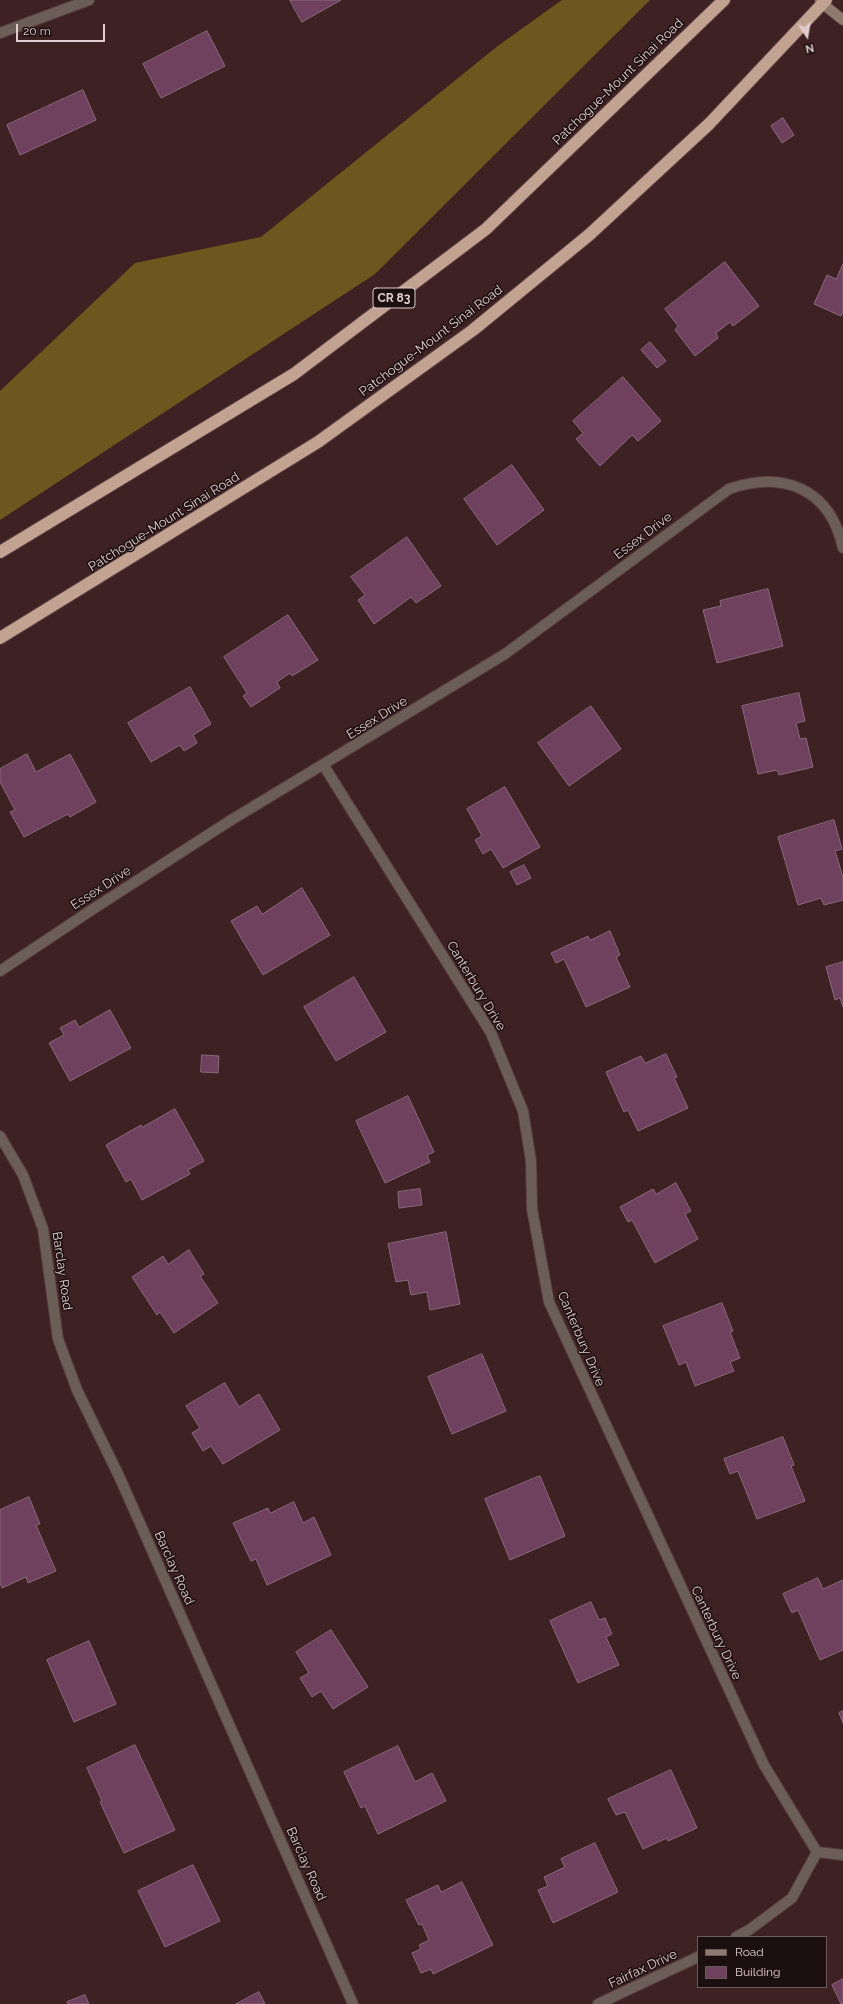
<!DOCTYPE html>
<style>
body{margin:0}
#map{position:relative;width:843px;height:2004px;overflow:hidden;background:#3e2123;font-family:Raleway,sans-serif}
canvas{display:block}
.legend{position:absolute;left:697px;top:1936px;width:130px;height:52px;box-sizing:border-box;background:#1c0f10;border:1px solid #6a5b5b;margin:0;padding:5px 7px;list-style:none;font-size:12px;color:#e0cccc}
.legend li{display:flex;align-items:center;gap:8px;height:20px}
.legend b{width:20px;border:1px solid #6a5b5b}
.north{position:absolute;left:787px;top:16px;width:40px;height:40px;-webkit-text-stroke:3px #1c0f10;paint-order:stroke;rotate:168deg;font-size:11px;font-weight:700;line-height:16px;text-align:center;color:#e0cccc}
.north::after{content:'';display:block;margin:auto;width:14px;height:18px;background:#e0cccc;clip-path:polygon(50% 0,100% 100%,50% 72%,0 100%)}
.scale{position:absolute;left:16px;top:24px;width:89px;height:18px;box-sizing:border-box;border:2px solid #e0cccc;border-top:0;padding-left:5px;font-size:12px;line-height:14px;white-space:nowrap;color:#e0cccc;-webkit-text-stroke:3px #1c0f10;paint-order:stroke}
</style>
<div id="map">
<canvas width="843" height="2004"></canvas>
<ul class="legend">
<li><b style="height:5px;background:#8e7a6e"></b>Road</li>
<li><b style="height:11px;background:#70405f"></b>Building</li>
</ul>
<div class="north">N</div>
<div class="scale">20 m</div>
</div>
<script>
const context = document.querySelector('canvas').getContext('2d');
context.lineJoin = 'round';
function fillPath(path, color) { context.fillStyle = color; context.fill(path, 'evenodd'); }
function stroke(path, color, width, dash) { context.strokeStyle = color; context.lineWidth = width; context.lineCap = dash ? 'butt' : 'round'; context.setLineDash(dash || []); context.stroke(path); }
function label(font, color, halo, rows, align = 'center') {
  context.font = font + ' Raleway,sans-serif'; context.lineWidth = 3; context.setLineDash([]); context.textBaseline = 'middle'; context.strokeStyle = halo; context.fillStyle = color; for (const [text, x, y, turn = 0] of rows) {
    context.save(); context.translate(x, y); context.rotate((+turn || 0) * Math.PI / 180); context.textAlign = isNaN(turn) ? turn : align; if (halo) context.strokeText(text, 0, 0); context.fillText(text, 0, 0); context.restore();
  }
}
fillPath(new Path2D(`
 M562,0H650L375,274L0,520V391L135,263L261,237L499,45Z`), '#6e571e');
const building = new Path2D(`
 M290,0H341L302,22Z
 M207,31L225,66L161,98L143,64Z
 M83,90L96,120L20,155L7,125Z
 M783,118L794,135L782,143L771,126Z
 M725,262L759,306L733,326L730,322L716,333L718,338L695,356L675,330L678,326L665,309Z
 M843,264V312L841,316L814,304L827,275L836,279Z
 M650,342L666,361L657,368L641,350Z
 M623,377L661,421L638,441L632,435L600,466L576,439L583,433L573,421Z
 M512,465L544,510L497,545L464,499Z
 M407,537L441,586L416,603L411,597L374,624L358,600L365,595L351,577Z
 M768,589L783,646L717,663L703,610L721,606L720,601Z
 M288,615L318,660L292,676L290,673L277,682L280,688L251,707L243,696L247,693L224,657Z
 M190,687L211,724L193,735L197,743L184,751L180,745L151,762L128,723Z
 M799,693L805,721L796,723L800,739L806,738L813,767L779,775L777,770L758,774L742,706Z
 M591,706L621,749L569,786L538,743Z
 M27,754L36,772L70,754L96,802L70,817L68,814L24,837L10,812L15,810L0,782V769Z
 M505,787L540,847L503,868L491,849L483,854L475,840L482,836L467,809Z
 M834,820L842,849L835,851L843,877V900L824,905L821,898L798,905L778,837Z
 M524,865L531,878L517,885L510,872Z
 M302,888L330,935L263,975L231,921L257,906L262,914Z
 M610,931L620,955L616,957L630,987L586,1007L564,959L556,963L551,953L588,936L590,940Z
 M843,962V1007L840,998L835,1000L826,967Z
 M354,977L386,1032L336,1061L304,1007Z
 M110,1010L131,1048L70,1081L49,1043L64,1035L60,1028L75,1020L79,1027Z
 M666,1054L677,1077L674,1078L688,1108L638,1131L628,1110L624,1112L606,1072L641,1056L645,1063Z
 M202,1055L219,1056L218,1073L201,1072Z
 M408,1096L434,1152L427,1155L430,1162L385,1183L356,1121Z
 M175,1109L204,1161L188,1170L190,1174L142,1200L131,1179L126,1182L106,1145L141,1125L142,1127Z
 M676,1183L691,1211L685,1214L698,1239L655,1263L632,1220L628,1222L620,1207L653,1189L656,1194Z
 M420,1189L422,1205L399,1208L398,1192Z
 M446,1232L460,1304L430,1310L427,1292L411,1295L408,1280L396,1282L388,1244Z
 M189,1250L204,1274L200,1276L218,1303L174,1333L160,1312L157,1315L132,1277L163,1256L168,1264Z
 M722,1303L733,1331L730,1332L740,1358L730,1362L734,1371L695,1386L686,1362L679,1365L663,1326Z
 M482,1354L506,1411L452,1434L428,1377Z
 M225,1383L239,1407L259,1394L280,1430L223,1464L211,1446L203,1451L192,1433L200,1428L186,1406Z
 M783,1437L794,1465L791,1466L805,1501L757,1519L738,1471L730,1474L724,1459Z
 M540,1476L565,1536L510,1560L485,1499Z
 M29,1497L40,1524L36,1525L56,1571L28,1583L26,1577L2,1588L0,1583V1510Z
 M294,1502L303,1523L314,1517L331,1555L267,1585L256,1559L251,1561L233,1523L268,1508L270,1513Z
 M818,1578L823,1589L843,1580V1650L820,1660L798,1610L792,1613L783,1594Z
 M591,1602L599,1620L605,1618L612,1634L606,1637L619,1665L578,1683L550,1621Z
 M331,1630L368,1687L333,1709L321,1691L312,1697L300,1678L309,1673L296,1652Z
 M89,1641L116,1704L74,1722L47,1660Z
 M843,1711V1723L839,1713Z
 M135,1745L175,1830L124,1853L100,1802L102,1801L87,1768Z
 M398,1746L415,1782L432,1773L446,1801L378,1834L365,1806L361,1808L344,1772Z
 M671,1770L697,1828L668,1841L667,1838L643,1849L625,1812L616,1815L608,1799Z
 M595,1843L618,1892L553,1923L538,1890L548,1886L544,1877L565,1867L561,1859Z
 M193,1865L220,1921L165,1947L138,1891Z
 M462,1882L493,1945L433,1974L431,1969L421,1973L412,1953L421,1949L419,1945L429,1940L422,1924L419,1925L406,1900L438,1885L441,1892Z
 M843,1979V2004H841L832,1985Z
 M259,1992L265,2004H236Z
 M85,1995L89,2004H68L67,2002Z`);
fillPath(building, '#70405f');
stroke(building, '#886a7c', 1);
const street = new Path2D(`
 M0,33L89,0
 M324,766L491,1033L523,1111L531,1161L532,1209L549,1302L764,1765L817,1852L843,1855
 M0,971L90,911L228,822L505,654L729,489C784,470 830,489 843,548
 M0,1136L23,1175L43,1229L58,1339L77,1390L119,1476L353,2004
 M736,1937L749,1930L792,1898L817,1852
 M598,2004L698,1957`);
const secondary = new Path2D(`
 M820,0L823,4L843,20`);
const highway = new Path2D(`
 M0,552L294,374L486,229L724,0
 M0,638L318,442L473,330L589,235L709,124L826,0`);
stroke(street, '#583c3e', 12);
stroke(secondary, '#583c3e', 12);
stroke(highway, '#583c3e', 14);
stroke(street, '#6a5e56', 10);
stroke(secondary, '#8e7a6e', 10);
stroke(highway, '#c2a391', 12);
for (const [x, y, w] of [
 [394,298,42]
]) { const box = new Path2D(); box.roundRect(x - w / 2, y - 10, w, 20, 3); context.fillStyle = '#1c0f10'; context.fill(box); stroke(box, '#e0cccc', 1); }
label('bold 12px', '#e0cccc', null, [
 ["CR 83",394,298]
]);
label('13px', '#e0cccc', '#1c0f10', [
 ["Patchogue-Mount Sinai Road",618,82,-44],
 ["Patchogue-Mount Sinai Road",431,341,-37],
 ["Patchogue-Mount Sinai Road",164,522,-32],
 ["Essex Drive",643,536,-37],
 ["Essex Drive",377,718,-32],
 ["Essex Drive",101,888,-33],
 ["Canterbury Drive",476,986,59],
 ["Barclay Road",62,1271,82],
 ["Canterbury Drive",581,1339,67],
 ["Barclay Road",174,1568,66],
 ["Canterbury Drive",716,1633,65],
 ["Barclay Road",306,1864,66],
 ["Fairfax Drive",643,1969,-25]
]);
</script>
